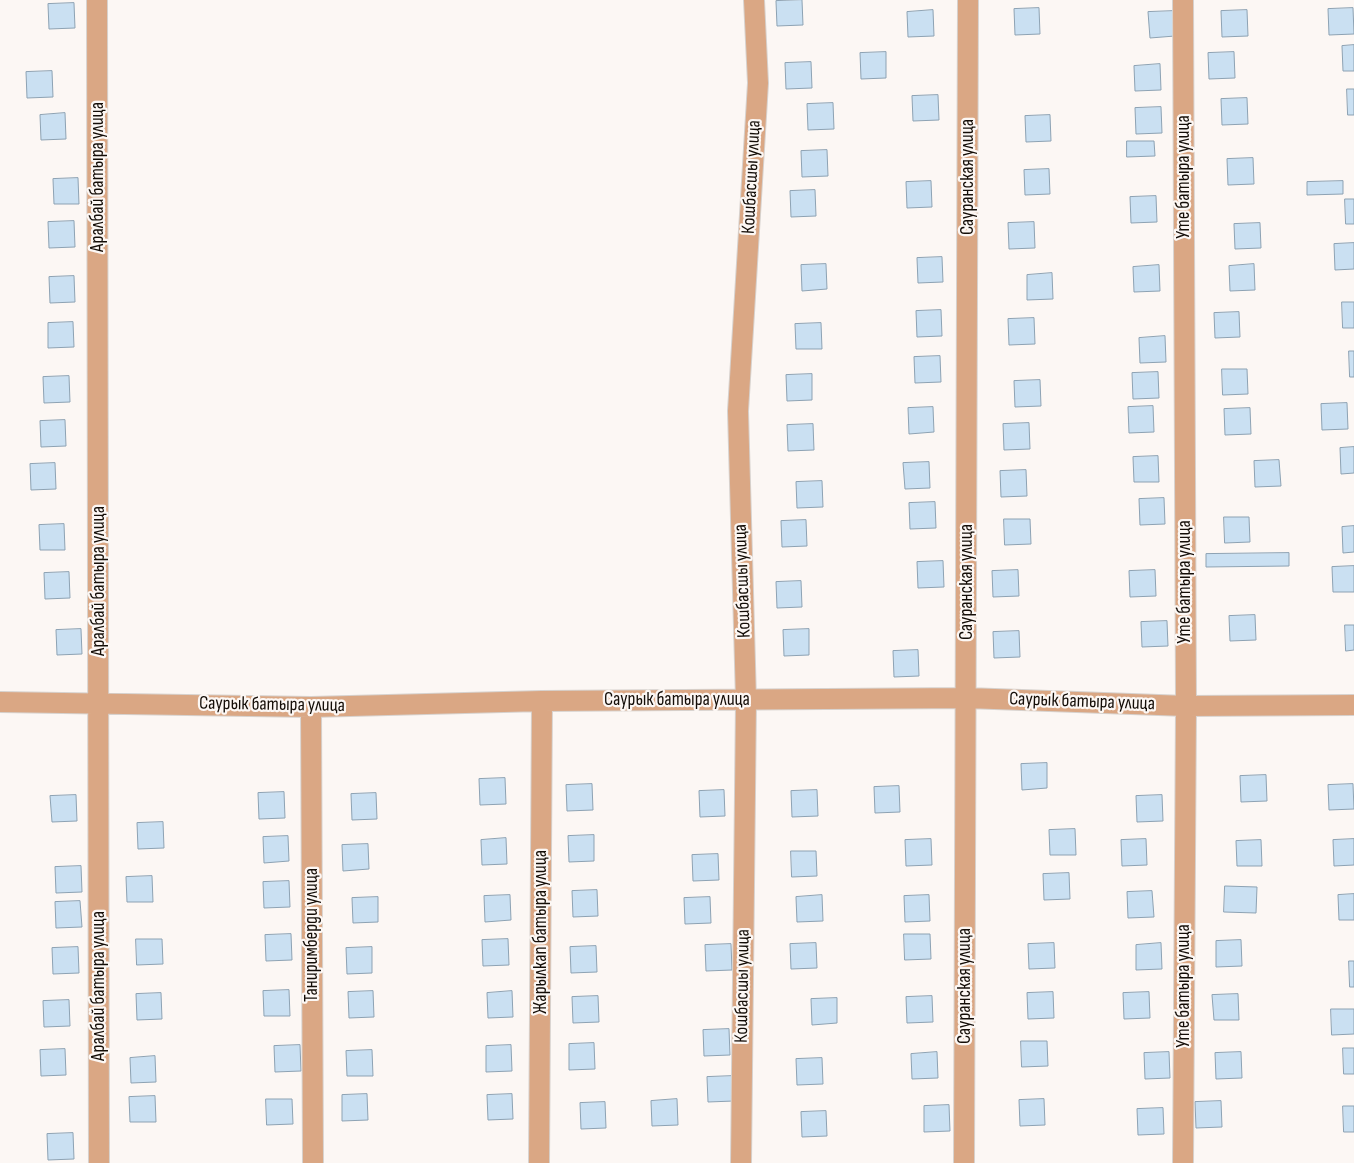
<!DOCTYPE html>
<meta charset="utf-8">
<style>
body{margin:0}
canvas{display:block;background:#fcf7f4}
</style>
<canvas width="1354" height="1163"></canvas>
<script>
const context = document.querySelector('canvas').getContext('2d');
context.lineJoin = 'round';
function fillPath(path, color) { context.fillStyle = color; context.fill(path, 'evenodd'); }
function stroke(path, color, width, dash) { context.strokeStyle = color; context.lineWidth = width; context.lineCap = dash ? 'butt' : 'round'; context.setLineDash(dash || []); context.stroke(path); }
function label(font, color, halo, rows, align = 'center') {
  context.font = font + ' "Sofia Sans Condensed",sans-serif'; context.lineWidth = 4.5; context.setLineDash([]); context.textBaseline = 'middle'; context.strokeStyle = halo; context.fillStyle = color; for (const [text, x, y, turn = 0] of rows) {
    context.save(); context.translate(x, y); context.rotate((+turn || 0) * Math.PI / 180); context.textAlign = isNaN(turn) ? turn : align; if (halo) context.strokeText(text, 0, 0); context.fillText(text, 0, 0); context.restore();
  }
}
const building = new Path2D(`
 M802,0L803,25L777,26L776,1Z
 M74,3L75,28L49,29L48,4Z
 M1039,8L1040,34L1015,35L1014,9Z
 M1353,8L1354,34L1329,35L1328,9Z
 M933,10L934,36L908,37L907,12Z
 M1247,10L1248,36L1222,37L1221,11Z
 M1174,11L1175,36L1150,38L1148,12Z
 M1354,45V71H1343L1342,46Z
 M886,52V78L861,79L860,53Z
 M1234,52L1235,78L1209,79L1208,53Z
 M811,62L812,88L786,89L785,63Z
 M1160,64L1161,90L1135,91L1134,66Z
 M52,71L53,97L27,98L26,72Z
 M1347,89H1354V115H1348Z
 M938,95L939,120L913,121L912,96Z
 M1247,98L1248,124L1222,125L1221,99Z
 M833,103L834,129L808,130L807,104Z
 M1161,107L1162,133L1136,134L1135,108Z
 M65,113L66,139L41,140L40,115Z
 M1050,115L1051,141L1026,142L1025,116Z
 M1127,141H1154L1155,156L1127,157Z
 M827,150L828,176L802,177L801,151Z
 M1253,158L1254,184L1228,185L1227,159Z
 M1049,169L1050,194L1025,195L1024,170Z
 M78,178L79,204H54L53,179Z
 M931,181L932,207L907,208L906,182Z
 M1343,181V194L1307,195V182Z
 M815,190L816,216L791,217L790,191Z
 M1156,196L1157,222L1131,223L1130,197Z
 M1345,199H1354V224H1346Z
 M74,221L75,247L49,248L48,222Z
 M1034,222L1035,248L1009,249L1008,223Z
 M1260,223L1261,248L1235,249L1234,224Z
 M1354,243V269L1335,270L1334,244Z
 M942,257L943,282L918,283L917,258Z
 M826,264L827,289L802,291L801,265Z
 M1254,264L1255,290L1230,291L1229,266Z
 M1159,265L1160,291L1134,292L1133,267Z
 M1052,273L1053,299L1027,300V275Z
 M74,276L75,302L50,303L49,277Z
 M1342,302H1354V328H1343Z
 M941,310L942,336L917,337L916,311Z
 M1239,312L1240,337L1215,338L1214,313Z
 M1034,318L1035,344L1009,345L1008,319Z
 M73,322L74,347L48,348V323Z
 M821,323L822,349H796L795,324Z
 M1165,336L1166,362L1140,363L1139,338Z
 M1349,351H1354V377H1350Z
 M940,356L941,382L915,383L914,357Z
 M1222,369H1247L1248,394L1223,395Z
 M1158,372L1159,398L1133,399L1132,373Z
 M812,374V400L787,401L786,375Z
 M69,376L70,402L44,403L43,377Z
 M1040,380L1041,406L1015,407L1014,381Z
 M1347,403L1348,429L1322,430L1321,404Z
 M1153,406L1154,432L1129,433L1128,407Z
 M933,407L934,432L909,434L908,408Z
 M1250,408L1251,434L1225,435L1224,409Z
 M65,420L66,446L41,447L40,421Z
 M1029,423L1030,449L1004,450L1003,424Z
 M813,424L814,450L788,451L787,425Z
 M1354,447V473L1341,474L1340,448Z
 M1158,456L1159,482H1134L1133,457Z
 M1279,460L1281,486L1255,487L1254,461Z
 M929,462L930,488L905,489L903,463Z
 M55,463L56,489L31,490L30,464Z
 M1026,470L1027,496L1001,497L1000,471Z
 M822,481L823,507L797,508L796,482Z
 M1164,498L1165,524L1140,525L1139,499Z
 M935,502L936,528L910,529L909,503Z
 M1224,517H1249L1250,542L1225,543Z
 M1004,519H1030L1031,544L1005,545Z
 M806,520L807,546L782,547L781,521Z
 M64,524L65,550H40L39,525Z
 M1354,526V552L1343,553L1342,527Z
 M1289,553V566L1206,567V554Z
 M943,561L944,587L918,588L917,562Z
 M1354,566V592H1333L1332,567Z
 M1018,570L1019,596L993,597L992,571Z
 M1155,570L1156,596L1130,597L1129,571Z
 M69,572L70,598L45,599L44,573Z
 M801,581L802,607L777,608L776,582Z
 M1255,615L1256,640L1230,641L1229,616Z
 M1167,621L1168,646L1142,647L1141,622Z
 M1345,625H1354V650L1346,651Z
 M81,629L82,654L57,655L56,630Z
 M809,629V655L784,656L783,630Z
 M1019,631L1020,657L994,658L993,632Z
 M918,650L919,676L894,677L893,651Z
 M1047,763V788L1022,790L1021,764Z
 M1266,775L1267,801L1241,802L1240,776Z
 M505,778L506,804L480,805L479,779Z
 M592,784L593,810L567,811L566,785Z
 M1353,784L1354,809L1329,810L1328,785Z
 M899,786L900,812L875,813L874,787Z
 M724,790L725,816L700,817L699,791Z
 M817,790L818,816L792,817L791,791Z
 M284,792L285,818L259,819L258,793Z
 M376,793L377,819L352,820L351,794Z
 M76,795L77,821L52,822L50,796Z
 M1162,795L1163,821L1137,822L1136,796Z
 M163,822L164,848L138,849L137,823Z
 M1075,829L1076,855H1050L1049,830Z
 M594,835V861L569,862L568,836Z
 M288,836L289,861L264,863L263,837Z
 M506,838L507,864L482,865L481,840Z
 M931,839L932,865L906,866L905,840Z
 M1146,839L1147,865L1122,866L1121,840Z
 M1354,839V865L1334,866L1333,840Z
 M1261,840L1262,866H1237L1236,841Z
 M368,844L369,869L343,871L342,845Z
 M791,851H816L817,876L792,877Z
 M718,854L719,880L693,881L692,855Z
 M81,866L82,892L56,893L55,867Z
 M1069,873L1070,899L1044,900L1043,874Z
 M152,876L153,902H127L126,877Z
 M289,881L290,907L264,908L263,882Z
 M1225,886L1257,887L1256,913L1224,912Z
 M597,890L598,916L573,917L572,891Z
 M1152,891L1154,917L1128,918L1127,892Z
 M1354,894V920H1339L1338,895Z
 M510,895L511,920L485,922L484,896Z
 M822,895L823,921L797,922L796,897Z
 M929,895L930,921L905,922L904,896Z
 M378,897V922L353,923L352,898Z
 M710,897L711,923L685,924L684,898Z
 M80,901L82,927L56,928L55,902Z
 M291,934L292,960L266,961L265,935Z
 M904,934H930L931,959L905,960Z
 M136,939H162L163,964L137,965Z
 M508,939L509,965L483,966L482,940Z
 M1241,940L1242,966L1216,967V941Z
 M816,943L817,968L791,969L790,944Z
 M1054,943L1055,968L1029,969L1028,944Z
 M1161,943L1162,969L1136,970V945Z
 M731,944L732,970L706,971L705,945Z
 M596,946L597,972L571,973L570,947Z
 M78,947L79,973L53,974L52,948Z
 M372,947V973L347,974L346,948Z
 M1349,961H1354V987H1350Z
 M289,990L290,1016H264L263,991Z
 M373,991L374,1017L349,1018L348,992Z
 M512,991L513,1017L488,1018L487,993Z
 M1053,992L1054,1018L1028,1019L1027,993Z
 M1149,992L1150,1018L1124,1019L1123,993Z
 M161,993L162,1019L137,1020L136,994Z
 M1238,994L1239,1020H1214L1212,995Z
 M598,996L599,1022L573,1023L572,997Z
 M932,996L933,1022L907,1023L906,997Z
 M837,998V1023L812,1025L811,999Z
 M69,1000L70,1026L44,1027L43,1001Z
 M1331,1009H1354V1034L1332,1035Z
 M729,1029L730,1055L704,1056L703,1030Z
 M1021,1041H1047L1048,1066L1022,1067Z
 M594,1043L595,1069L569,1070V1044Z
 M300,1045L301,1071L275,1072L274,1046Z
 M511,1045L512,1071L486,1072V1046Z
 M1343,1048H1354V1074H1344Z
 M65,1049L66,1075L41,1076L40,1050Z
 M372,1050L373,1076H347L346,1051Z
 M937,1052L938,1078L912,1079L911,1054Z
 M1169,1052L1170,1078L1145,1079L1144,1053Z
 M1241,1052L1242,1078L1216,1079L1215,1053Z
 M155,1056L156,1082L131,1083L130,1058Z
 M822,1058L823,1084L797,1085L796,1059Z
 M733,1076L734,1101L708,1102L707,1077Z
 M367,1094L368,1120L342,1121V1095Z
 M512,1094L513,1119L488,1120L487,1095Z
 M155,1096L156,1122H130L129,1097Z
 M266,1099H292L293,1124L267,1125Z
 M677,1099L678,1125L652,1126L651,1101Z
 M1044,1099L1045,1125L1020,1126L1019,1100Z
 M1221,1101L1222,1127L1196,1128L1195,1102Z
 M605,1102L606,1128L581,1129L580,1103Z
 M949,1105L950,1131L924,1132V1106Z
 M1343,1106H1354V1132H1344Z
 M1163,1108L1164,1134L1138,1135L1137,1109Z
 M826,1111L827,1136L802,1137L801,1112Z
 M73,1133L74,1159L48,1160L47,1134Z`);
fillPath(building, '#cae0f2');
stroke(building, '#8da2b3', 1);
const minor = new Path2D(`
 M97,0L99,1163
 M0,702L311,707L542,701L967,698L1186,706L1354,705
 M311,707L313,1163
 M539,1163L542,701
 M741,1163L746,700L738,411L758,83L754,0
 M964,1163L968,0
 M1183,1163L1186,706L1183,0`);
stroke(minor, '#d7d2ce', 22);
stroke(minor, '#daa784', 20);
label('19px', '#140d07', '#fcf7f4', [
 ["Аралбай батыра улица",98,177,-90],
 ["Кошбасшы улица",752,177,-87],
 ["Сауранская улица",968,177,-90],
 ["Уте батыра улица",1184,177,-90],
 ["Аралбай батыра улица",99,581,-90],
 ["Кошбасшы улица",743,581,-92],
 ["Сауранская улица",967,582,-90],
 ["Уте батыра улица",1185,582,-90],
 ["Саурык батыра улица",677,700],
 ["Саурык батыра улица",1082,702,2],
 ["Саурык батыра улица",272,705,1],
 ["Жарылкап батыра улица",541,932,-90],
 ["Таниримберди улица",312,935,-90],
 ["Аралбай батыра улица",99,986,-90],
 ["Кошбасшы улица",743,986,-89],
 ["Сауранская улица",965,986,-90],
 ["Уте батыра улица",1184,986,-90]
]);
</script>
